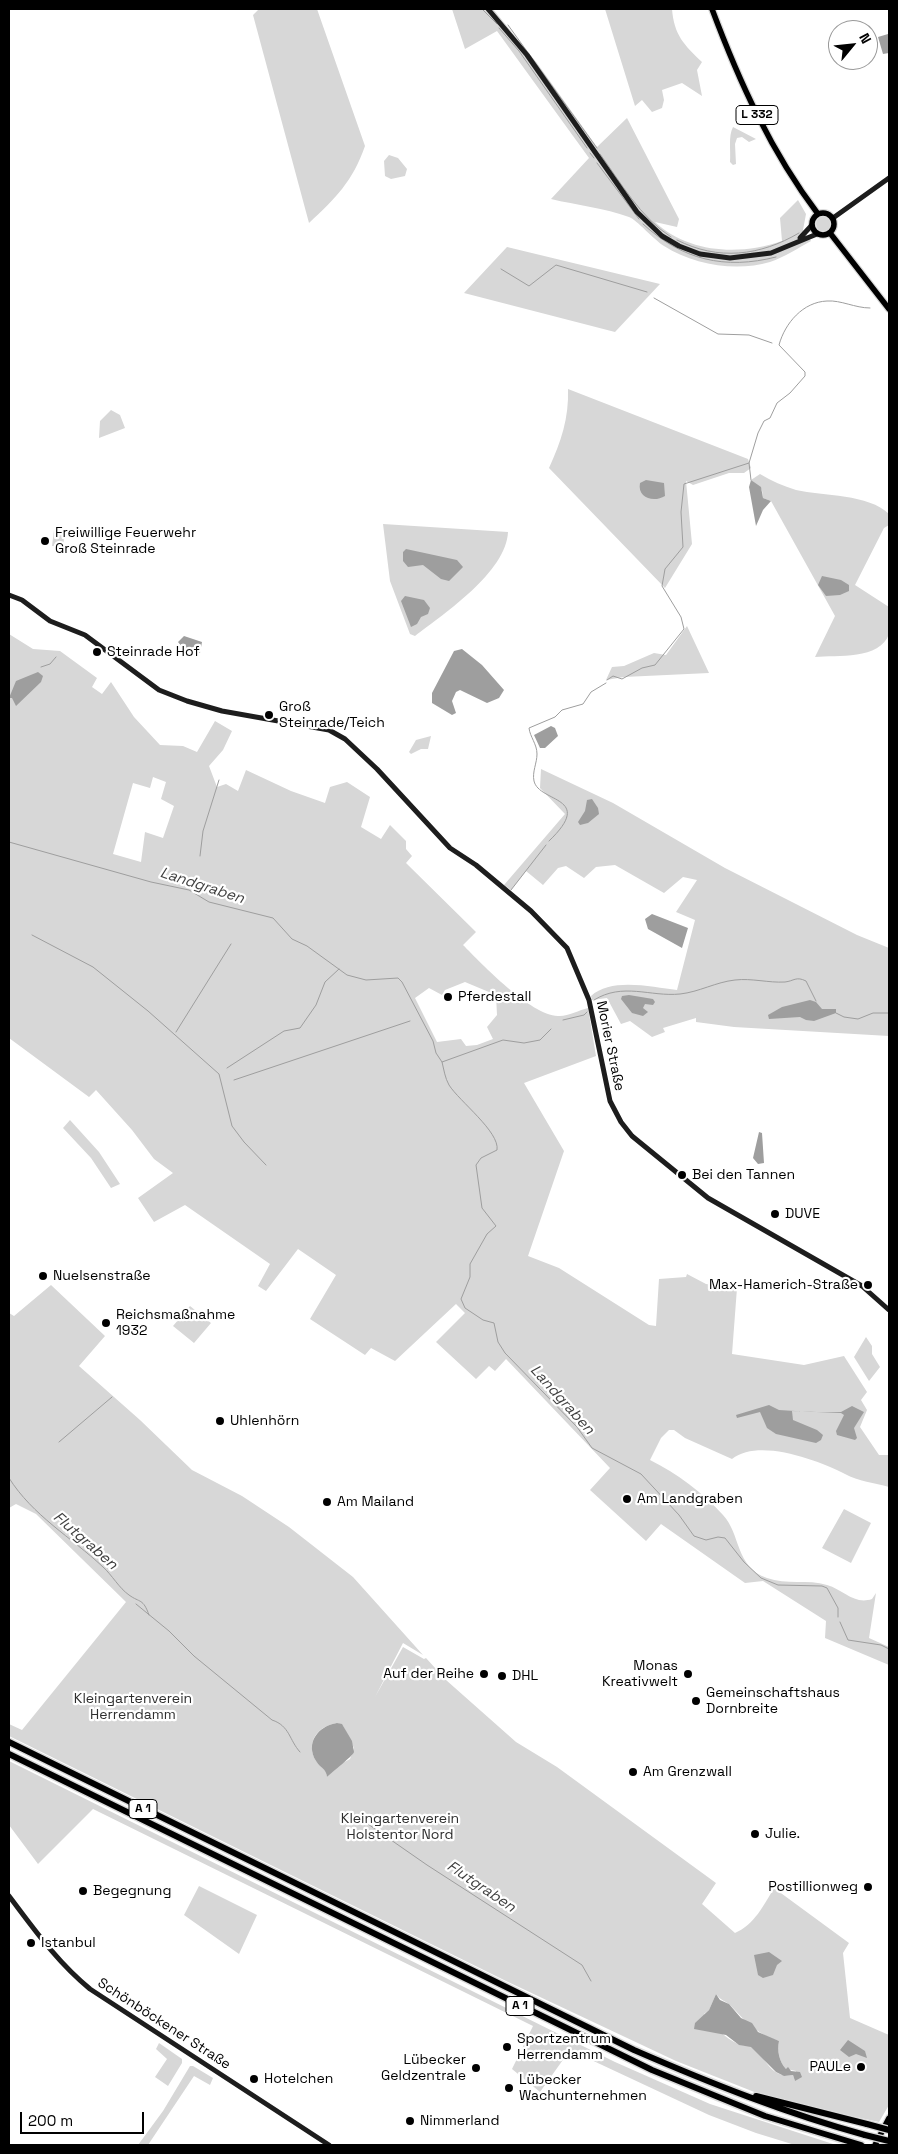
<!DOCTYPE html>
<meta charset="utf-8">
<style>
body{margin:0}
#map{position:relative;width:898px;height:2154px;overflow:hidden;background:#fff;font-family:"Space Grotesk",sans-serif}
canvas{display:block}
.frame{position:absolute;inset:0;border:10px solid #000;pointer-events:none}
.north{position:absolute;left:828px;top:20px;width:50px;height:50px;box-sizing:border-box;background:#fff;border:1px solid #999;border-radius:50%;rotate:62deg;font-size:14px;font-weight:700;line-height:20px;text-align:center;color:#000}
.north::after{content:'';display:block;margin:auto;width:18px;height:22px;background:#000;clip-path:polygon(50% 0,100% 100%,50% 72%,0 100%)}
.scale{position:absolute;left:20px;top:2112px;width:124px;height:22px;box-sizing:border-box;border:2px solid #000;border-top:0;padding-left:6px;font-size:15px;line-height:18px;white-space:nowrap;color:#000;-webkit-text-stroke:4px #fff;paint-order:stroke}
</style>
<div id="map">
<canvas width="898" height="2154"></canvas>
<div class="frame"></div>
<div class="north">N</div>
<div class="scale">200 m</div>
</div>
<script>
const context = document.querySelector('canvas').getContext('2d');
context.lineJoin = 'round';
function fillPath(path, color) { context.fillStyle = color; context.fill(path, 'evenodd'); }
function stroke(path, color, width, dash) { context.strokeStyle = color; context.lineWidth = width; context.lineCap = dash ? 'butt' : 'round'; context.setLineDash(dash || []); context.stroke(path); }
function label(font, color, halo, rows, align = 'center') {
  context.font = font + ' "Space Grotesk",sans-serif'; context.lineWidth = 4.5; context.setLineDash([]); context.textBaseline = 'middle'; context.strokeStyle = halo; context.fillStyle = color; for (const [text, x, y, turn = 0] of rows) {
    context.save(); context.translate(x, y); context.rotate((+turn || 0) * Math.PI / 180); context.textAlign = isNaN(turn) ? turn : align; if (halo) context.strokeText(text, 0, 0); context.fillText(text, 0, 0); context.restore();
  }
}
fillPath(new Path2D(`
 M259,9H317L365,146C353,181 335,199 309,223L253,15Z
 M452,9H493L537,63L597,147L627,118L679,219L677,227L655,222C688,253 740,256 782,241L780,218L798,200L806,214L803,230L811,241C798,248 785,257 770,262C736,272 694,265 664,246C654,240 637,220 629,217C605,208 576,205 551,199L589,158L497,31L465,49Z
 M605,9H672C674,35 684,45 702,62L697,70L702,96L682,83L662,90L664,100L662,108L652,112L642,100L635,106Z
 M733,127L756,139L749,142L742,137L737,138L735,144L736,164L733,165L730,162C731,151 728,136 733,127Z
 M389,155L398,158L407,169L405,176L391,179L385,176L384,161Z
 M816 224a8 8 0 1 1 16 0a8 8 0 1 1-16 0Z
 M507,247L660,284L615,332L464,293Z
 M568,389L748,459L751,468L744,473H729L693,485L686,481L692,544L665,588L549,468C561,442 569,418 568,389Z
 M111,410L120,415L125,428L99,438L100,421Z
 M760,474C772,481 783,486 796,490C823,496 869,494 889,514V525L884,528L855,585L889,607C889,615 891,627 889,634C880,660 837,655 815,657L835,616L771,501L763,498L762,490L751,480Z
 M383,524L508,532C506,572 445,613 415,636L410,634L390,581Z
 M54,530L65,531L63,547L52,546Z
 M687,626L709,673L624,677L606,680L612,667L624,666L654,653L666,655Z
 M9,634L33,649L60,651L97,678L92,687L102,694L111,682L134,717L160,745L183,746L197,752L215,721L232,731L223,750L209,766L217,787L226,784L238,791L246,770L291,791L325,803L330,787L347,782L370,797L361,827L381,839L390,825L406,841V849L412,856L406,863L476,932L463,945C482,964 530,1015 558,1016C567,1017 579,1010 588,1008L596,1056L524,1083L564,1151L528,1256L559,1268L649,1325L656,1326L659,1279L686,1277L687,1274L706,1284L737,1288L732,1354L804,1365L844,1356L867,1392L861,1400L867,1410L860,1427L879,1455H889V1487C875,1483 858,1481 845,1474C817,1460 759,1438 732,1459L685,1438L674,1430H669L661,1438L650,1460C678,1474 702,1492 723,1515C741,1534 735,1567 767,1578C786,1585 808,1579 827,1585C844,1590 854,1605 872,1599L876,1593L869,1638L889,1647V1665L825,1638L826,1621L763,1581L745,1583L661,1524L646,1541L590,1490L610,1468L506,1359L495,1371L489,1366L476,1379L436,1342L465,1313L456,1304L395,1361L371,1348L365,1355L310,1319L336,1275L298,1249L266,1291L258,1286L270,1264L185,1205L154,1222L138,1198L173,1173L154,1159L132,1130L96,1090L89,1097L9,1038ZM153,777L166,782L161,799L174,806L163,838L145,832L141,862L113,854L133,783L150,788ZM465,982L496,995L497,1015L487,1027L493,1039L477,1045L466,1046L461,1039L437,1042L415,998L429,988L442,995L445,990Z
 M431,736L428,749H421L411,754L409,752L416,740Z
 M541,769L613,803L725,868L857,935L889,948V1036L734,1027L696,1022V1018L663,1028L665,1032L652,1037L630,1021L621,1024L607,998L592,1000L591,996C611,977 652,987 677,990L695,920L676,912L697,880L683,877L664,893L615,865L596,867L584,878L566,866L558,868L543,885L526,871L511,890L504,885L565,814L540,788Z
 M70,1120L99,1152L120,1184L111,1188L91,1158L63,1128Z
 M51,1285L105,1336L79,1366L140,1420L192,1470L242,1496L289,1527L353,1577L423,1655L403,1643L375,1697L403,1647L424,1659L426,1658L446,1680L516,1742L557,1767L716,1883L702,1904L735,1933C754,1925 764,1905 774,1888L849,1943L843,1953L850,2018L889,2035V2105L879,2122L772,2099L676,2061L506,1981L9,1736V1724L22,1730L126,1602L36,1514L16,1504L9,1508V1313L14,1316ZM337,1723L343,1726L354,1748L350,1759L337,1766L327,1777C326,1768 320,1767 316,1761C305,1742 318,1726 337,1723ZM716,1994C721,2001 726,2001 731,2006C746,2022 758,2035 779,2041C777,2051 779,2061 786,2069L796,2071L795,2081L793,2075C767,2079 767,2054 750,2046C747,2045 742,2046 738,2044C724,2037 714,2027 704,2014L709,2010Z
 M190,1306L211,1323L194,1343L173,1326Z
 M866,1337L872,1346V1354L880,1367L869,1381L854,1357Z
 M844,1509L871,1523L851,1563L822,1548Z
 M9,1761L615,2062L710,2104L836,2145H795L756,2133L709,2115L570,2050L540,2092L512,2069L533,2026L93,1809L38,1864L9,1825Z
 M199,1886L257,1915L239,1954L184,1915Z
 M159,2043L182,2059V2063L168,2086L155,2077L167,2059L156,2049Z
 M190,2066H193L213,2078L210,2085L194,2076L148,2145H138L163,2111Z`), '#d7d7d7');
fillPath(new Path2D(`
 M888,34L889,53L883,54L878,37Z
 M646,480L664,483L665,496C654,503 637,498 640,483Z
 M751,480L761,487L763,498L771,501L763,510L756,526L749,487Z
 M406,549L457,560L463,567L449,581L441,579L423,565L408,567L403,561V552Z
 M822,576L841,580L849,585V591L840,595L826,596L818,585Z
 M405,596L424,600L430,608L428,614L421,617L417,624L411,627L401,601Z
 M184,636L202,642L200,653C192,654 182,648 178,642Z
 M462,649L482,665L504,690L499,698L487,703L460,690L456,692L452,701L456,713L452,715L432,703V693L454,651Z
 M38,672L43,676L41,682L16,706L12,698H9L16,681Z
 M551,726L555,728L558,736L545,748H540L534,735Z
 M592,799L598,808L599,814L588,823L580,825L578,822L585,811L587,800Z
 M652,914L688,928L682,948L648,929L645,919Z
 M629,995L653,999L655,1002L653,1005L645,1004L643,1008L648,1012L643,1016L632,1013L621,999L622,996Z
 M810,1000L816,1002L822,1009H836V1013L814,1021L806,1020L800,1017L769,1019L768,1015L782,1007Z
 M759,1132L762,1133L764,1163L758,1164L753,1158Z
 M769,1405L779,1410L811,1412H841L852,1406L864,1412L854,1428L857,1438L855,1440L837,1435L836,1431L844,1415L841,1413L792,1411L793,1420L817,1430L823,1435L821,1440L816,1443L776,1434L767,1428L760,1412L737,1418L736,1415Z
 M337,1723L342,1724L352,1741L354,1752C353,1756 332,1772 327,1777C326,1768 320,1768 316,1761C305,1743 318,1726 337,1723Z
 M769,1952L782,1961L777,1965L773,1975L763,1978L758,1975L754,1955Z
 M716,1994L720,2000L729,2004L741,2018L752,2023L758,2032L779,2041C777,2051 779,2061 786,2069L788,2067L791,2071L800,2072L802,2077L795,2081L793,2075L784,2076L776,2072L751,2047L739,2045L726,2035L694,2029L695,2023L709,2010Z
 M848,2040L865,2051L867,2058L856,2054L849,2057L840,2050Z`), '#9e9e9e');
stroke(new Path2D(`
 M482,9L497,24
 M508,25L597,148
 M499,28L519,51L587,148
 M590,153L594,158
 M600,154C621,183 640,217 671,237
 M597,163L639,219
 M643,224C682,260 725,270 776,257
 M677,240C718,261 760,256 799,233
 M501,269L529,286L556,265L647,292
 M654,298L718,334L749,335L772,343
 M751,480L749,463L758,433L764,421L770,418L777,403L790,393L805,376V372L779,345C785,323 803,302 827,301C841,300 855,308 870,308
 M41,667L50,664L56,657
 M607,680L613,676L622,679L642,668L655,665L684,629L681,617L662,586L665,569L683,547L681,512L684,484L749,463
 M549,841C596,796 539,803 534,781C532,772 537,763 537,754C537,744 530,737 529,728L555,717L562,710L583,704L591,692L606,683
 M9,842L151,882L189,890L209,902L273,918L292,939L307,946L347,975L366,980L398,978L402,982L433,1041L436,1053L442,1062
 M200,856L203,831L219,780
 M511,890L546,845
 M32,935L93,967L148,1011L219,1074L232,1126L244,1142L266,1165
 M594,1000C623,982 650,997 680,994C699,992 716,982 735,980C752,978 768,983 785,982C794,981 796,976 806,981L816,1001
 M836,1013L844,1017L858,1019L873,1013H889
 M563,1020L584,1015L587,1012
 M551,1029L540,1040L524,1043L503,1040L442,1062C444,1070 445,1078 449,1085C459,1101 500,1132 497,1150L481,1158L476,1165L482,1208L496,1226L487,1234L470,1264V1277L461,1299L465,1308L483,1320L494,1323L498,1342L505,1353L577,1427L592,1448L641,1474L679,1515L694,1536L706,1540L718,1537L725,1538L744,1562L761,1578L778,1585L822,1586L827,1588L838,1608V1617
 M176,1032L231,944
 M227,1068L284,1031L300,1028L316,1005L325,982L339,969
 M234,1080L410,1021
 M59,1442L112,1397
 M9,1478C33,1516 71,1537 103,1567C112,1575 119,1588 129,1595C140,1603 143,1598 149,1615
 M136,1604L169,1631L194,1656L272,1720C290,1726 289,1740 300,1752
 M840,1622L848,1640L881,1645L889,1649
 M355,1815L427,1865L582,1965L591,1981`), '#9e9e9e', 1);
const primary = new Path2D(`
 M712,9C739,81 771,152 818,214
 M812 224a11 11 0 1 1 22 0a11 11 0 1 1-22 0Z
 M830,233L889,309
 M875,2145L889,2118`);
const highway = new Path2D(`
 M9,1742L634,2050C710,2083 785,2113 865,2135
 M9,1754L652,2070L765,2116L861,2145
 M756,2096L867,2124`);
stroke(primary, '#dbdbdb', 8);
stroke(highway, '#dbdbdb', 9);
stroke(new Path2D(`
 M488,9L527,55L637,212L662,236L679,246L700,254L730,258L771,253L817,234
 M833,218L889,178
 M800,238L812,225
 M9,595L22,600L50,621L85,635L159,690L187,701L222,711L329,730L345,739L377,769L450,848L476,865L531,911L567,948L589,1000L610,1101L621,1122L632,1136L708,1198L862,1286L889,1310
 M9,1896C34,1929 57,1962 90,1989L329,2145`), '#1d1d1d', 5);
stroke(primary, '#000', 5.5);
stroke(highway, '#000', 6);
const highwayBridge = new Path2D(`
 M867,2124L889,2130
 M865,2135L889,2141`);
stroke(highwayBridge, '#dbdbdb', 9, []);
stroke(highwayBridge, '#000', 6);
for (const [x, y, r, color] of [
 [45,541,5,"#000"],
 [97,652,5,"#000"],
 [269,715,5,"#000"],
 [448,997,5,"#000"],
 [682,1175,5,"#000"],
 [775,1214,5,"#000"],
 [43,1276,5,"#000"],
 [868,1285,5,"#000"],
 [106,1323,5,"#000"],
 [220,1421,5,"#000"],
 [627,1499,5,"#000"],
 [327,1502,5,"#000"],
 [484,1674,5,"#000"],
 [688,1674,5,"#000"],
 [502,1676,5,"#000"],
 [696,1701,5,"#000"],
 [633,1772,5,"#000"],
 [755,1834,5,"#000"],
 [868,1887,5,"#000"],
 [83,1891,5,"#000"],
 [31,1943,5,"#000"],
 [507,2047,5,"#000"],
 [861,2067,5,"#000"],
 [476,2068,5,"#000"],
 [254,2079,5,"#000"],
 [509,2088,5,"#000"],
 [410,2121,5,"#000"]
]) { const dot = new Path2D(); dot.arc(x, y, r, 0, 2 * Math.PI); context.fillStyle = color; context.fill(dot); stroke(dot, '#fff', 2); }
for (const [x, y, w] of [
 [757,115,42],
 [143,1809,28],
 [520,2006,28]
]) { const box = new Path2D(); box.roundRect(x - w / 2, y - 9.5, w, 19, 4); context.fillStyle = '#fff'; context.fill(box); stroke(box, '#000', 1); }
label('bold 12px', '#000', null, [
 ["L 332",757,115],
 ["A 1",143,1809],
 ["A 1",520,2006]
]);
label('14px', '#000', '#fff', [
 ["Freiwillige Feuerwehr",55,533],
 ["Groß Steinrade",55,549],
 ["Steinrade Hof",107,652],
 ["Groß",279,707],
 ["Steinrade/Teich",279,723],
 ["Pferdestall",458,997],
 ["Bei den Tannen",692,1175],
 ["DUVE",785,1214],
 ["Nuelsenstraße",53,1276],
 ["Max-Hamerich-Straße",858,1285,"right"],
 ["Reichsmaßnahme",116,1315],
 ["1932",116,1331],
 ["Uhlenhörn",230,1421],
 ["Am Landgraben",637,1499],
 ["Am Mailand",337,1502],
 ["Monas",678,1666,"right"],
 ["Kreativwelt",678,1682,"right"],
 ["Auf der Reihe",474,1674,"right"],
 ["DHL",512,1676],
 ["Gemeinschaftshaus",706,1693],
 ["Dornbreite",706,1709],
 ["Am Grenzwall",643,1772],
 ["Julie.",765,1834],
 ["Postillionweg",858,1887,"right"],
 ["Begegnung",93,1891],
 ["Istanbul",41,1943],
 ["Sportzentrum",517,2039],
 ["Herrendamm",517,2055],
 ["Lübecker",466,2060,"right"],
 ["Geldzentrale",466,2076,"right"],
 ["PAULe",851,2067,"right"],
 ["Hotelchen",264,2079],
 ["Lübecker",519,2080],
 ["Wachunternehmen",519,2096],
 ["Nimmerland",420,2121]
], 'left');
label('14px', '#000', '#fff', [
 ["Morier Straße",610,1046,78],
 ["Schönböckener Straße",164,2024,33]
]);
label('14px', '#2e2e2e', '#fff', [
 ["Kleingartenverein",133,1699],
 ["Herrendamm",133,1715],
 ["Kleingartenverein",400,1819],
 ["Holstentor Nord",400,1835]
]);
label('italic 15px', '#3f3f3f', '#fff', [
 ["Landgraben",202,886,18],
 ["Landgraben",562,1400,48],
 ["Flutgraben",85,1541,41],
 ["Flutgraben",481,1887,34]
]);
</script>
